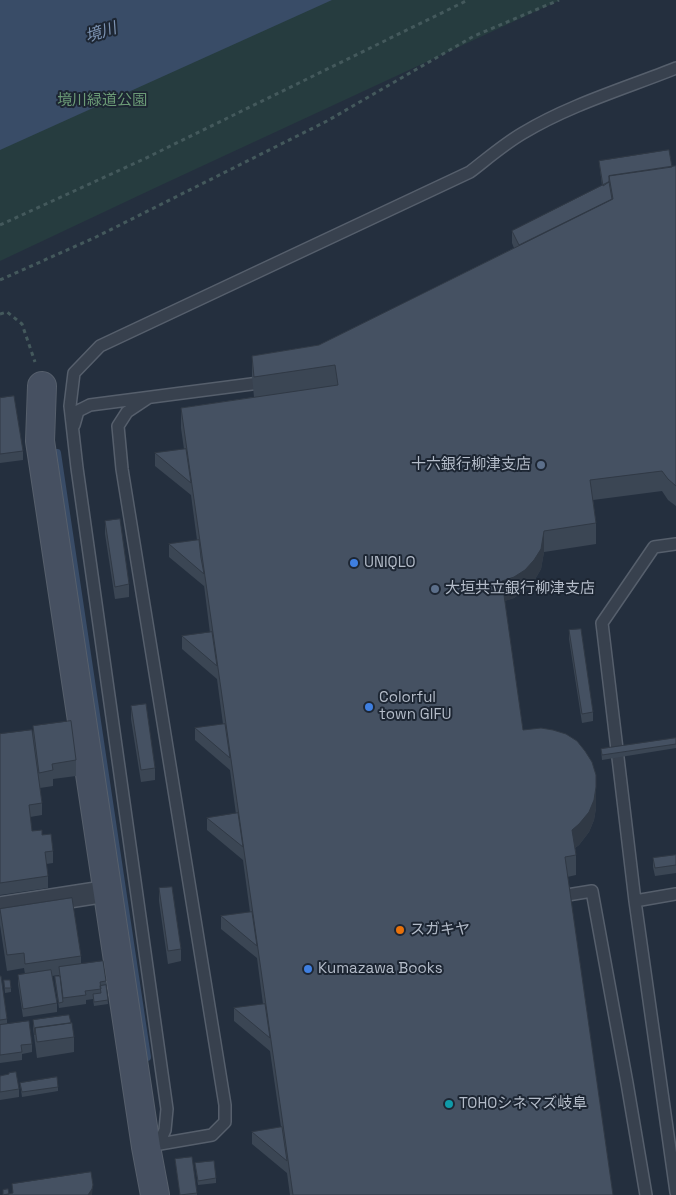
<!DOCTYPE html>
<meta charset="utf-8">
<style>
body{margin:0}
canvas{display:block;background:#242f3e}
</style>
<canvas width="676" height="1195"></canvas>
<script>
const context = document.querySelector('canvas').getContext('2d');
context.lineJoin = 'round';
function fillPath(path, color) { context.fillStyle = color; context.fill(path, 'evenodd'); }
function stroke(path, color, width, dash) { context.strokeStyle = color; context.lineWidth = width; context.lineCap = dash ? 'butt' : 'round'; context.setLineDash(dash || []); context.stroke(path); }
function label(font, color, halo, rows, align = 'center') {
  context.font = font + ' "Space Grotesk","Noto Sans JP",sans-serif'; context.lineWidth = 4; context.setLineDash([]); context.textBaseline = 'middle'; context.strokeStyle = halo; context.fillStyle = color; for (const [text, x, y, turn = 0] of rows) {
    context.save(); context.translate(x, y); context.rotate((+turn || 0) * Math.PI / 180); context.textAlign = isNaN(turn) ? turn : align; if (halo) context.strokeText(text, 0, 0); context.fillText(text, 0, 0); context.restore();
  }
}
fillPath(new Path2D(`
 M0,0H560L159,186L0,261Z`), '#263c3f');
fillPath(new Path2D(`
 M0,0H332L0,150Z`), '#394c67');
stroke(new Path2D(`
 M57,453L147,1057`), '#394c67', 8);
const lane = new Path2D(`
 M148,398L127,412L118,426L122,469L225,1105V1122L212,1135L154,1145
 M74,425L78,411L90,405L267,382
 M676,544L654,547L602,623L635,901L676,1192
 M555,897L592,891L627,1083L646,1195
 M635,901L676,894
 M159,1143L165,1130L167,1109L77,468L70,406L74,373L100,346L470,172C487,159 504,144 523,133C569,105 626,88 676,68`);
const street = new Path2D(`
 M0,908L108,891`);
const secondary = new Path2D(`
 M42,386L40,441L146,1147L155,1195`);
stroke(lane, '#565f6c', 14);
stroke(street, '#565f6c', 24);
stroke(secondary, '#565f6c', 30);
stroke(new Path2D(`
 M0,225L144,159L468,0
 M0,280L96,237L327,121L474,36L559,0
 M0,314L7,312L22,324L35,362`), '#44595c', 3, [4, 4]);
stroke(lane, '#38414e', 11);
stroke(street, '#38414e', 21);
stroke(secondary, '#465061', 28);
fillPath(new Path2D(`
 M599,161L672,167L676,166V506L668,500L662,491L593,500L596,523V544L544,552L541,569L534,581L525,590L514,598L504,601L523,730L596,808L594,820L589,832L579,845L575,848L576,855V875L567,877L613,1195H290L287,1173L252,1144V1132L281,1127L270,1051L234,1021V1008L263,1004L257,958L221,929V916L250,912L243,860L207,830V818L236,814L230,770L195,740V728L223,724L217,679L182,649V636L210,633L204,585V586L169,557V544L197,540L191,495L155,466V453L184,449L181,428V408L254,397L252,376V356L319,345L514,248L512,243V231L602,186Z
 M0,398L23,451V460L0,463Z
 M105,521L129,584V597L115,599L105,534Z
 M569,630L593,712V721L582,723L569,639Z
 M131,706L155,768V780L141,782L131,719Z
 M33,726L76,760V776L53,779V786L40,788L42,803V815L30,817L32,831L42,835L53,851V863L46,864L48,876V888L0,895V734L33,733Z
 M676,738V748L602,760L601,749Z
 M676,855V873L655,876L653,867V858Z
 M159,888L181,949V961L168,964L159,901Z
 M0,909L81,956V964L106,981L108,1004L94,1006L93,999L86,1000V1004L59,1008L55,981V976H59V975L52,976L57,1003V1012L23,1017L18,984V975L25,974L24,968L7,971L0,925Z
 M0,976L7,1019V1024L32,1044V1052L22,1054V1060L0,1063Z
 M4,980L11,988V992L5,993Z
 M33,1020L74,1037V1052L37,1058L33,1028Z
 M0,1076L19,1089V1097L0,1100Z
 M20,1083L58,1087V1091L22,1097Z
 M175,1159L197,1193V1195H180Z
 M195,1163L216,1178V1183L198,1185Z`), '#3b4654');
fillPath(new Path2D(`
 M544,531V552L541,569L534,581L525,590L514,598L502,602V581Z
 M596,787V808L594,820L589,832L579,845L572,850V830Z
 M93,1185L92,1195H88Z`), '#303945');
const building = new Path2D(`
 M669,150L672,167L609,176V183V182L603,186L599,161Z
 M676,166V486L668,479L662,471L590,480L596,523L544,531L541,549L534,560L525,570L514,577L502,581L523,730L541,728L553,730L566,734L577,741L585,751L592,762L596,775V787L594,800L589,812L579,824L572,830L576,855L565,857L613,1195H293L181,408L338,385L335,365L254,377L252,356L319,345L613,199L609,176Z
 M609,182L612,199L519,245L512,231Z
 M14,396L23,451L0,454V398Z
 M186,449L191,483L155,453Z
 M120,519L129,584L115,587L105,521Z
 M199,540L201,558L204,574L169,544Z
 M581,629L593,712L582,714L569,630Z
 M212,632L217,666L182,636Z
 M146,704L155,768L141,770L131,706Z
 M71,721L76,760L52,764L53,770L39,773L33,726Z
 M225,724L230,758L195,728Z
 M32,730L42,803L29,805L32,831L42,830V835L51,834L53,851L45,852L48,876L0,883V734Z
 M676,738V744L602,755L601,749Z
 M238,813L243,847L207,818Z
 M676,855V865L655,868L653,858Z
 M172,887L181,949L168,951L159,888Z
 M72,898L81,956L25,964L24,953L7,955L0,909Z
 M252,912L257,946L221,916Z
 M103,961L106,981L100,982L101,989L85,991L86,995L63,998L59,967Z
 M51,970L57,1003L23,1009L18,975Z
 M0,976H1L7,1019L0,1020Z
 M55,976H60L63,1002L59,1003Z
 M4,980H10L11,988H5Z
 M106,985L108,1000L94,1002L93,994L101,993L100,986Z
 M265,1004L270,1038L234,1008Z
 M69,1015L71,1023L35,1028V1035L33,1020Z
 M29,1021L32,1044L21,1045L22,1052L0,1055V1025Z
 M72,1023L74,1037L37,1042L35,1028Z
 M16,1072L19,1089L0,1092V1076L9,1074V1073Z
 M57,1077L58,1087L22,1092L20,1083Z
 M282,1127L287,1161L252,1132Z
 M192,1157L197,1193L180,1195L175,1159Z
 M214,1161L216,1178L198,1181L195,1163Z
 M91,1172L93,1185L92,1189L88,1195H4L13,1193L12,1184Z
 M8,1189L9,1194L3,1195V1190Z`);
fillPath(building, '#455162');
stroke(building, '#303945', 1);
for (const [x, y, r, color] of [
 [541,465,5,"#5c6f8a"],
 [354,563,5,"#3f7fe0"],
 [435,589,5,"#5c6f8a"],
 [369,707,5,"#3f7fe0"],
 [400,930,5,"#e8710a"],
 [308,969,5,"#3f7fe0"],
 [449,1104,5,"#0f9aa8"]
]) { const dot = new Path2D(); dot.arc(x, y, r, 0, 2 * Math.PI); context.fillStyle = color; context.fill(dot); stroke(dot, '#1d2633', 2); }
label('15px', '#6b9a76', '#1d2633', [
 ["境川緑道公園",102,101]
]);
label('15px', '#b4bcc9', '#1d2633', [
 ["十六銀行柳津支店",531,465,"right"],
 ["UNIQLO",364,563],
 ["大垣共立銀行柳津支店",445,589],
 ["Colorful",379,698],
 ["town GIFU",379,715],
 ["スガキヤ",410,930],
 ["Kumazawa Books",318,969],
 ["TOHOシネマズ岐阜",459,1104]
], 'left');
label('italic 16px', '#7c92b1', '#1d2633', [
 ["境川",101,33,-18]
]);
</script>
